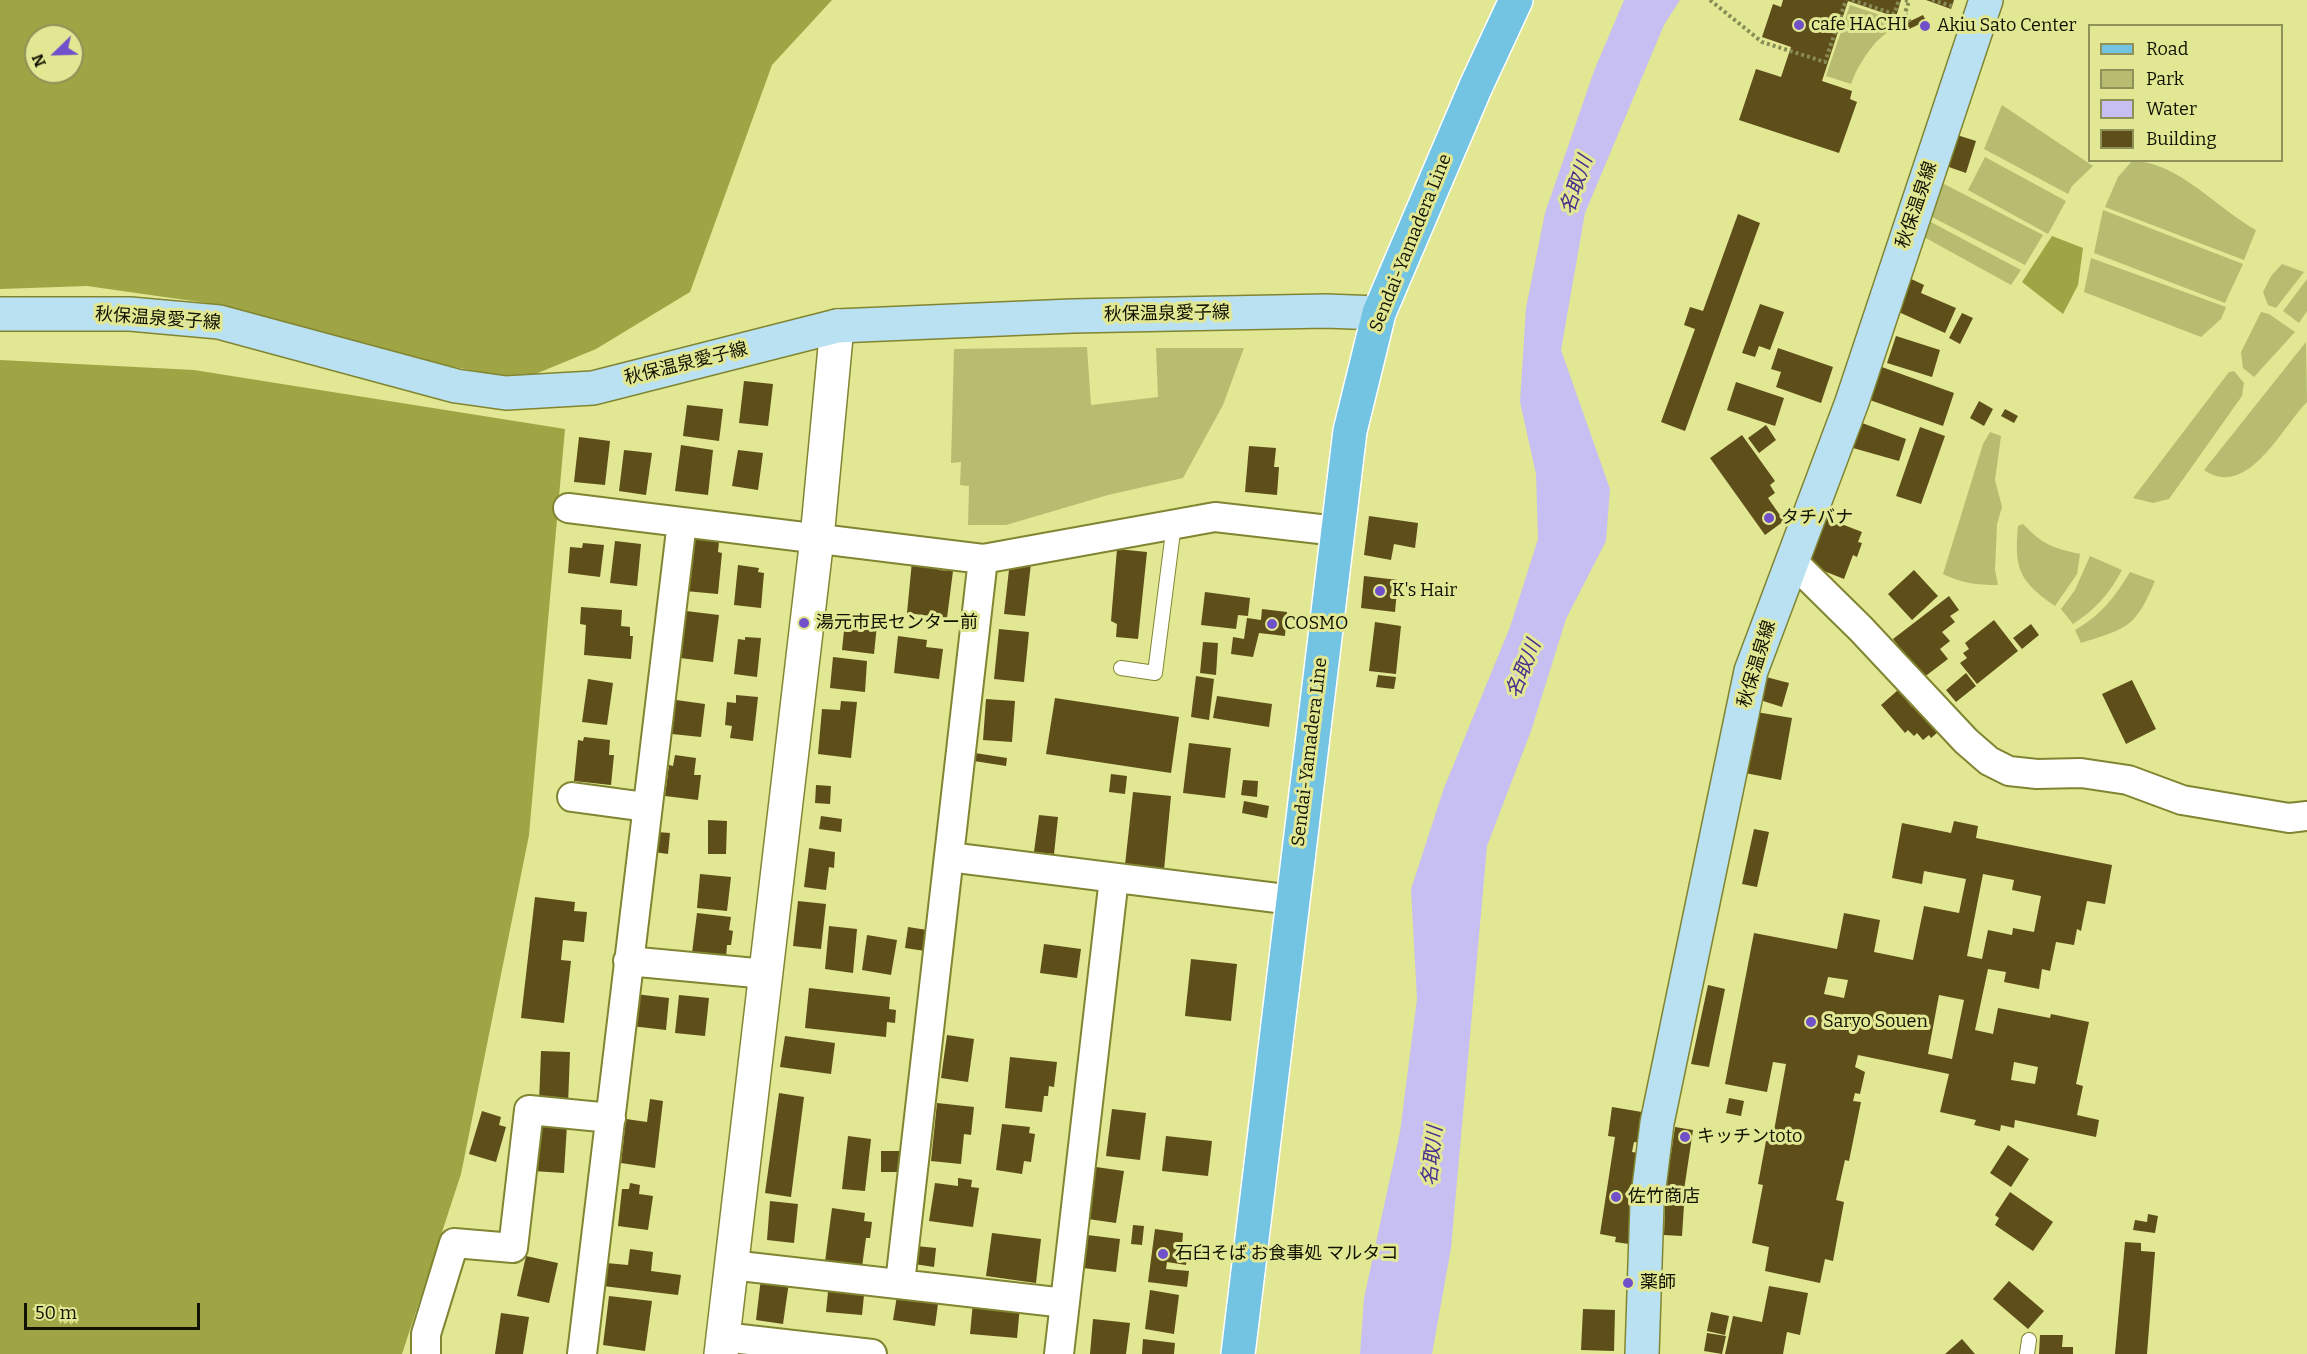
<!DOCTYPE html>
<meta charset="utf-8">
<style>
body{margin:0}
#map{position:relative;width:2307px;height:1354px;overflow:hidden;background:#e1e793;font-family:Bitter,serif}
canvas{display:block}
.legend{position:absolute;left:2088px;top:24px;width:195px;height:138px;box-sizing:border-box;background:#e1e793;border:2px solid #8e9258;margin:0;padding:8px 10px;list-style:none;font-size:18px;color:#111200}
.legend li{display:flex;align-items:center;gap:12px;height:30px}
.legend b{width:30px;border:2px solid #8e9258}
.north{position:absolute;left:24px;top:24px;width:60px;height:60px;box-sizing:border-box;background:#e1e793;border:2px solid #8e9258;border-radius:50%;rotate:247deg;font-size:16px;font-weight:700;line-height:24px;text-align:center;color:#111200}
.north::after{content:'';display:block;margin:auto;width:21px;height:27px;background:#7150c9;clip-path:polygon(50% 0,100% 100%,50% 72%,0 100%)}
.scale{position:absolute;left:24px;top:1303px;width:176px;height:27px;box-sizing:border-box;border:3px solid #111200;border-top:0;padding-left:8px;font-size:18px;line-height:21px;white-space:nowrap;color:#111200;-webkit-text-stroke:4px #e1e793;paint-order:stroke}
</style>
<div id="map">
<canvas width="2307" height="1354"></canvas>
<ul class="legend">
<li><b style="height:8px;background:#73c4e3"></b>Road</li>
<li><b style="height:16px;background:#b7bc71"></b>Park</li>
<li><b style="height:16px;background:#c7bff2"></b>Water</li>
<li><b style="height:16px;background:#5e4e1a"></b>Building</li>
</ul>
<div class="north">N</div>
<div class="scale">50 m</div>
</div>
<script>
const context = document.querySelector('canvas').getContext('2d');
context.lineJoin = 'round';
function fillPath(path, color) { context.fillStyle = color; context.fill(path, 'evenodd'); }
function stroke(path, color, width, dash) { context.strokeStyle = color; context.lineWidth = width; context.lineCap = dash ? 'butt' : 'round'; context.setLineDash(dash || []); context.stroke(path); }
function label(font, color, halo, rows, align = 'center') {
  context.font = font + ' Bitter,"Noto Sans JP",serif'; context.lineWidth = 6; context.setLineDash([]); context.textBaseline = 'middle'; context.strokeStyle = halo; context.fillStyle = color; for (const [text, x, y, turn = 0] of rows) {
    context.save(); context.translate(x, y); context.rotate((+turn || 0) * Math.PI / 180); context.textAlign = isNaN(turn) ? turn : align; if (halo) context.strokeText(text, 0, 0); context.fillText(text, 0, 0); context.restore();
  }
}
fillPath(new Path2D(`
 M1850,5L1895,20C1892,31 1884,34 1876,42C1866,54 1856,69 1851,84L1826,76Z
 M2002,105L2093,166L2072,186L2068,194L1984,149Z
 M1985,157L2066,201L2048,234L1968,190Z
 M2132,161C2176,160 2219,210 2256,230L2244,260L2105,207L2118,177Z
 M1942,183L2043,235L2025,265L1930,216Z
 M2103,210L2243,264L2225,303L2094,253Z
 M1929,221L2021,270L2011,285L1924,237Z
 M2091,258L2226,307L2221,319L2201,337L2084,292Z
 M2282,264L2304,272L2276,308L2268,305L2263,292L2271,276Z
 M2307,279V311L2299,323L2283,311Z
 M2261,312L2269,314L2295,332L2254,377L2243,368L2241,352Z
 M2306,342L2307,402C2281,428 2248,500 2204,470Z
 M1087,347L1091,405L1158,397L1156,348H1244L1223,405L1183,478L1108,495L1006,525H968L969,486L960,485L961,462L951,463L954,349Z
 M2234,371L2244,383L2242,396L2169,499L2153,503L2133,498L2229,372Z
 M1990,432L2001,436L1995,480L2002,507L1997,524L1995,570L1998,585C1977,585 1961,583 1943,574L1983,444Z
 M2023,524C2043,545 2053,548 2080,554L2077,574L2055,606C2019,581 2014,569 2018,526Z
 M2090,556L2122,570C2110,593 2095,610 2073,624L2061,609L2075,590Z
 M2130,572L2155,581C2135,628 2128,628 2081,643L2075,630C2100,616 2115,597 2130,572Z`), '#b7bc71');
fillPath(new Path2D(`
 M0,0H832L772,65L690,292L596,349L521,380L424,361L207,303L87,286L0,289ZM36,36H72V72H36Z
 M2052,236L2083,248L2078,285L2063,314L2022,282Z
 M0,360L194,370L565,429L529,835L461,1174L402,1354H0Z`), '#9fa444');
fillPath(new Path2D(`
 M1624,0H1680L1664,25L1585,213L1561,350L1610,489L1606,541L1566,619L1531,731L1487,846L1451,1248L1432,1354H1360L1364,1298L1400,1132L1417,999L1411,889L1444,788L1510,627L1538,539L1536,474L1520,402L1526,308L1545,213L1594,71Z`), '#c7bff2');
fillPath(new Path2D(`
 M1783,0H1901L1896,17L1848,1L1822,81L1852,91L1850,99L1857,102L1839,153L1739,120L1756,69L1781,77L1791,47L1762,37L1773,4L1781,7Z
 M1926,0H1954L1951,9Z
 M1923,15L1926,21L1905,31L1902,25Z
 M1957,135L1976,141L1966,173L1946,166Z
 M1738,214L1760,223L1685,431L1661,422L1695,329L1684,325L1690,307L1703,311Z
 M1907,277L1924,285L1921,293L1956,308L1945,333L1892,309Z
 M1760,304L1784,312L1770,350L1759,346L1755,357L1742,353Z
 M1962,313L1973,318L1960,344L1949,338Z
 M1896,336L1940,350L1932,377L1887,363Z
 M1778,348L1833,367L1821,403L1776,387L1781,372L1771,369Z
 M1879,366L1954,393L1943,426L1867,399Z
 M744,381L773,384L768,426L739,423Z
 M1736,382L1784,398L1775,426L1727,410Z
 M1979,401L1993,409L1984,426L1970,418Z
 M687,405L723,409L719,441L683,436Z
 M2005,409L2018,416L2014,423L2001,416Z
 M1862,423L1906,439L1899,461L1853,448Z
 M1766,425L1776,440L1759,453L1748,438Z
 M1920,427L1945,436L1921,504L1896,496Z
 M1742,435L1775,481L1770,485L1775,493L1768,498L1784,521L1765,535L1710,458Z
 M579,437L610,441L605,485L574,482Z
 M681,445L713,450L708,495L675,491Z
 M1249,446L1276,448L1274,467H1279L1277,495L1245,492Z
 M624,450L652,453L646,495L619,491Z
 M738,450L763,453L758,490L732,486Z
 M1369,516L1418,523L1415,548L1394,544L1391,560L1364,555Z
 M1826,518L1862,532L1858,542L1862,543L1857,557L1853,555L1844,579L1809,565Z
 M691,538L719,542L718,552L722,553L718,594L685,591Z
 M615,541L641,544L637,586L610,583Z
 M583,543L604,545L600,577L568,573L570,547L582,548Z
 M1117,549L1147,552L1138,639L1116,637L1117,624L1111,621Z
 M912,561L939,564L938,570L953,571L947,618L907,613Z
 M1010,561L1031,563L1025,616L1004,614Z
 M738,565L759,568L758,572L764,573L761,608L734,605Z
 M1914,570L1938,596L1912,620L1888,594Z
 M1364,576L1398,580L1395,612L1361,608Z
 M1205,592L1250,598L1248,616L1238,615L1236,629L1201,625Z
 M1949,596L1959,610L1950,616L1955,622L1942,632L1950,641L1940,649L1948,659L1923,678L1893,639Z
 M581,607L622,610L621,626L630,627V636H633L631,659L584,655L586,625L580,624Z
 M1262,609L1287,612L1285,636L1259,633L1253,657L1231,654L1233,637L1244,639L1247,618L1261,620Z
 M686,611L719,615L713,662L680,658Z
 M1994,620L2018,651L1977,684L1960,663L1967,658L1963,653L1969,649L1965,643Z
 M845,621L877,625L874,654L842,650Z
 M1375,622L1401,626L1396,674L1369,671Z
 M2031,624L2039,635L2022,649L2013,638Z
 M999,629L1029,632L1024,682L994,679Z
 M898,636L927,640L926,647L943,649L939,679L894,673Z
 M745,637L761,638L757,677L734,674L738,639L745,640Z
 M1203,642L1218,643L1216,675L1200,673Z
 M833,657L867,661L865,692L830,688Z
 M1966,673L1976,686L1956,702L1946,690Z
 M1378,675L1396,677L1394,689L1376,687Z
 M1196,676L1214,679L1209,720L1191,717Z
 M1766,677L1789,683L1782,707L1760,700Z
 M588,679L613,683L607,725L582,722Z
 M2132,680L2156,729L2126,744L2102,694Z
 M1898,690L1912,707L1918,703L1937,725L1934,728L1938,732L1931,738L1929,735L1923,740L1917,733L1914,736L1908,730L1905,733L1881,705Z
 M736,695L758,697L753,741L730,738L732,726L725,725L727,702L736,703Z
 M1217,696L1272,704L1269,727L1213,718Z
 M1055,698L1179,717L1171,773L1046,754Z
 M986,699L1015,701L1012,742L983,740Z
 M676,700L705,704L701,737L672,734Z
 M841,701L857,702L851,758L818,754L822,709L840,710Z
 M1756,712L1792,718L1781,780L1745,773Z
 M584,737L610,740L609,755H614L611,785L574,781L578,740L583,741Z
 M1189,743L1231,748L1225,798L1183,793Z
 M975,753L1007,758L1006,766L974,761Z
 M675,755L696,758L694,775H701L698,800L665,796L669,765L673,766Z
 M1111,774L1127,776L1125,794L1109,792Z
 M1243,780L1258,781L1257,797L1241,795Z
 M816,785L831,786L830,804L815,803Z
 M1133,792L1171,796L1164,870L1125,865Z
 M1244,801L1269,806L1267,818L1242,813Z
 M1039,815L1058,817L1054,854L1034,852Z
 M821,816L842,819L841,832L819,829Z
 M708,820L727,821L726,854H708Z
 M1954,821L1978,826L1976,838L2112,865L2105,904L2087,901L2081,931L2077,929L2074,945L2056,942L2050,971L2042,969L2039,989L2004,982L2006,972L1988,969L1975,1030L1993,1034L1998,1008L2050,1018L2051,1014L2089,1022L2076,1084L2083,1086L2077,1115L2099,1120L2096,1137L2015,1120L2014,1128L2001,1125L2000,1131L1974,1125L1976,1120L1940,1112L1949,1074L1858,1055L1855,1067L1865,1072L1860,1094L1855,1093L1853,1101L1861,1102L1849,1161L1845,1160L1836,1200L1844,1202L1833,1261L1825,1259L1820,1283L1765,1271L1769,1247L1752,1243L1763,1185L1758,1184L1766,1141L1772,1142L1786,1064L1773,1062L1767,1092L1725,1084L1754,933L1837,949L1844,913L1880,920L1874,952L1913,960L1924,906L1959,913L1966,879L1924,871L1922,884L1892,878L1902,823L1951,833ZM1983,874L2014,880L2012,890L2041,896L2034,932L2013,928L2012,935L1988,930L1982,959L1967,956ZM1828,977L1848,980L1844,998L1824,994ZM1939,995L1964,1000L1952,1059L1928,1054ZM2014,1062L2038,1067L2035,1084L2011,1080Z
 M1754,829L1769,832L1757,887L1742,884Z
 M657,832L670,833L668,854L654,852Z
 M809,848L835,852L834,868L829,867L826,890L804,887Z
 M700,874L731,877L727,911L697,908Z
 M535,897L575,902L574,911L587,912L584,942L563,940L561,960L571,961L564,1023L521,1018Z
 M798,901L826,904L821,949L793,946Z
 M697,913L731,917L729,930L733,931L731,945H727L726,958L692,953Z
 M829,926L857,929L853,973L825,969Z
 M908,927L927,930L925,951L905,948Z
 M867,935L897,940L891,975L862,970Z
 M1044,944L1081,949L1077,978L1040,973Z
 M1191,959L1237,964L1231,1021L1185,1016Z
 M1708,985L1725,989L1709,1067L1691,1064Z
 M809,988L890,997L889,1009L896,1010L895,1023L887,1022L886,1037L805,1028Z
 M635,994L669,998L666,1030L631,1026Z
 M679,995L709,998L705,1036L675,1033Z
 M947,1035L974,1039L968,1082L941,1078Z
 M785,1036L835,1043L831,1074L780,1067Z
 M541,1051L570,1052L568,1105L539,1103Z
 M1010,1057L1057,1062L1054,1087L1049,1086L1048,1096H1044L1042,1112L1005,1108Z
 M779,1093L804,1097L791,1197L765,1193Z
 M1729,1098L1744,1101L1741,1116L1726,1113Z
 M650,1099L663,1101L655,1168L621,1163L626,1119L647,1122Z
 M937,1103L974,1107L971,1135L964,1134L961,1164L931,1161Z
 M1612,1107L1648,1113L1643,1143L1634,1142L1632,1152L1639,1153L1629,1244L1615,1242L1616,1237L1600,1234L1615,1137L1608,1136Z
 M1112,1109L1146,1113L1140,1160L1106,1156Z
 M482,1111L501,1117L499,1125L506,1127L496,1162L469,1154Z
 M536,1123L567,1125L564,1173L533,1171Z
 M1002,1124L1030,1127L1029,1133L1035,1134L1031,1162L1024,1161L1022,1174L996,1170Z
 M1675,1127L1693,1130L1684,1190L1666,1187Z
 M848,1136L871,1139L865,1191L842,1189Z
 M1166,1136L1212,1141L1208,1176L1162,1171Z
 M2008,1145L2029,1159L2011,1187L1990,1173Z
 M881,1151H902L901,1172H881Z
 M1096,1167L1124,1171L1116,1223L1088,1219Z
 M958,1178L972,1180L971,1187L979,1188L973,1227L929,1221L935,1183L958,1186Z
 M630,1183L640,1185L639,1194L653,1196L648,1230L618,1226L622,1189H629Z
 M2010,1192L2053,1222L2033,1251L1995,1225L1999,1218L1995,1215Z
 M770,1201L798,1204L794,1243L767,1240Z
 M1665,1204L1684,1205L1682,1236L1664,1235Z
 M832,1208L865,1213L864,1221L872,1222L870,1238H866L862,1267L825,1262Z
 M2148,1214L2158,1216L2155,1233L2133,1230L2135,1220L2147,1222Z
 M1133,1225L1144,1226L1142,1245L1131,1244Z
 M1155,1229L1183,1233L1182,1246L1188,1247L1186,1265L1167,1262L1166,1269L1189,1271L1187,1287L1148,1282Z
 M992,1233L1041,1239L1036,1283L986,1276Z
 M1087,1235L1120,1239L1116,1272L1083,1268Z
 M2125,1242L2141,1243V1251L2155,1252L2147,1354H2115Z
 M916,1246L936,1248L934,1267L914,1264Z
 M630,1249L653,1252L651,1271L681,1275L678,1295L603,1286L606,1263L628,1265Z
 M526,1256L558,1263L549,1303L517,1296Z
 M761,1278L789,1282L783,1324L756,1320Z
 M2009,1281L2044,1311L2028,1329L1993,1299Z
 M829,1282L865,1285L862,1315L826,1312Z
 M1769,1286L1808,1293L1800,1335L1787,1332L1783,1354H1725L1733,1316L1762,1322Z
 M898,1290L939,1296L935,1326L893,1320Z
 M1150,1290L1179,1295L1174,1334L1145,1329Z
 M609,1296L652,1301L645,1351L603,1345Z
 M973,1302L1020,1306L1017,1338L970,1334Z
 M1583,1309L1615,1310L1614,1351L1581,1350Z
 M1711,1312L1729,1316L1725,1335L1707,1331Z
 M501,1313L529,1317L523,1354H495Z
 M1093,1319L1130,1323L1126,1354H1090Z
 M1707,1333L1726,1336L1722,1354L1704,1351Z
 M2040,1335H2063L2062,1347H2073V1354H2039Z
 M1143,1339L1175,1343L1174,1354H1142Z
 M1962,1339L1975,1354H1945Z`), '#5e4e1a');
const service = new Path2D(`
 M1121,668L1155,673L1174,524
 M2027,1354L2029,1340`);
const minor = new Path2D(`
 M568,508L983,559L1215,517L1337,531
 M1793,562L1861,629L1966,741L1989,761L2009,771L2037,774L2081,773L2128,780L2182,800L2289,818L2307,816
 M572,797L646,807
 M949,857L1293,900
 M628,961L766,974
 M731,1265L1065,1303
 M900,1283L983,559
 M723,1337L872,1354
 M426,1354V1334L454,1243L513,1248L529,1110L611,1118
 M582,1354L682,522
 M1059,1354L1114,878`);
const tertiary = new Path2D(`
 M721,1354L817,538L837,326`);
const secondary = new Path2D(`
 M0,314H130L219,322L456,386L506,393L593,388L837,326L1072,316L1326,311L1379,313
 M1642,1354L1647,1204L1657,1123L1751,671L1852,402L1986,0`);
const primary = new Path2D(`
 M1238,1354L1350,431L1379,313L1476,86L1516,0`);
stroke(service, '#818531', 16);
stroke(minor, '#818531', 32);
stroke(tertiary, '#818531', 36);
stroke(secondary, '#818531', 36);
stroke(primary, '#fff', 36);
stroke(new Path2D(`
 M1710,0L1762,42L1825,62L1846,0
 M1852,0L1894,14L1899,0
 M1905,0L1909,1L1905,13L1911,24
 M1932,0L1955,7`), '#878b54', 4, [3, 3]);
stroke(service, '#fff', 14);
stroke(minor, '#fff', 28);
stroke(tertiary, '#fff', 33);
stroke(secondary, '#b9e1f1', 33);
stroke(primary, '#73c4e3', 33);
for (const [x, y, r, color] of [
 [1799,25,6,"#7150c9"],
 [1925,26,6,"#7150c9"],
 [1769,518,6,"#7150c9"],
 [1380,591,6,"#7150c9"],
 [804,623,6,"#7150c9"],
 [1272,624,6,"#7150c9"],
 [1811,1022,6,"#7150c9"],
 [1685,1137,6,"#7150c9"],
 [1616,1197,6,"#7150c9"],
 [1163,1254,6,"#7150c9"],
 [1628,1283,6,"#7150c9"]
]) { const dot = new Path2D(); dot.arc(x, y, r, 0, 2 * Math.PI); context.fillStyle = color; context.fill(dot); stroke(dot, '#e1e793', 2); }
label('18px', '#111200', '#e1e793', [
 ["cafe HACHI",1811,25],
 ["Akiu Sato Center",1937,26],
 ["タチバナ",1781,518],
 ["K's Hair",1392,591],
 ["湯元市民センター前",816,623],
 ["COSMO",1284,624],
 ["Saryo Souen",1823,1022],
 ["キッチンtoto",1697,1137],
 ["佐竹商店",1628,1197],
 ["石臼そば お食事処 マルタコ",1175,1254],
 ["薬師",1640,1283]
], 'left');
label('18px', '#111200', '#e1e793', [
 ["秋保温泉線",1917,205,-71],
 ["Sendai-Yamadera Line",1411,243,-68],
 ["秋保温泉愛子線",1167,314,-1],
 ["秋保温泉愛子線",158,319,4],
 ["秋保温泉愛子線",686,364,-14],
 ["秋保温泉線",1757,664,-73],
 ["Sendai-Yamadera Line",1310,752,-83]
]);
label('italic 20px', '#4b2e8e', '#e1e793', [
 ["名取川",1577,185,-71],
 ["名取川",1524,669,-68],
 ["名取川",1433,1156,-84]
]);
</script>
